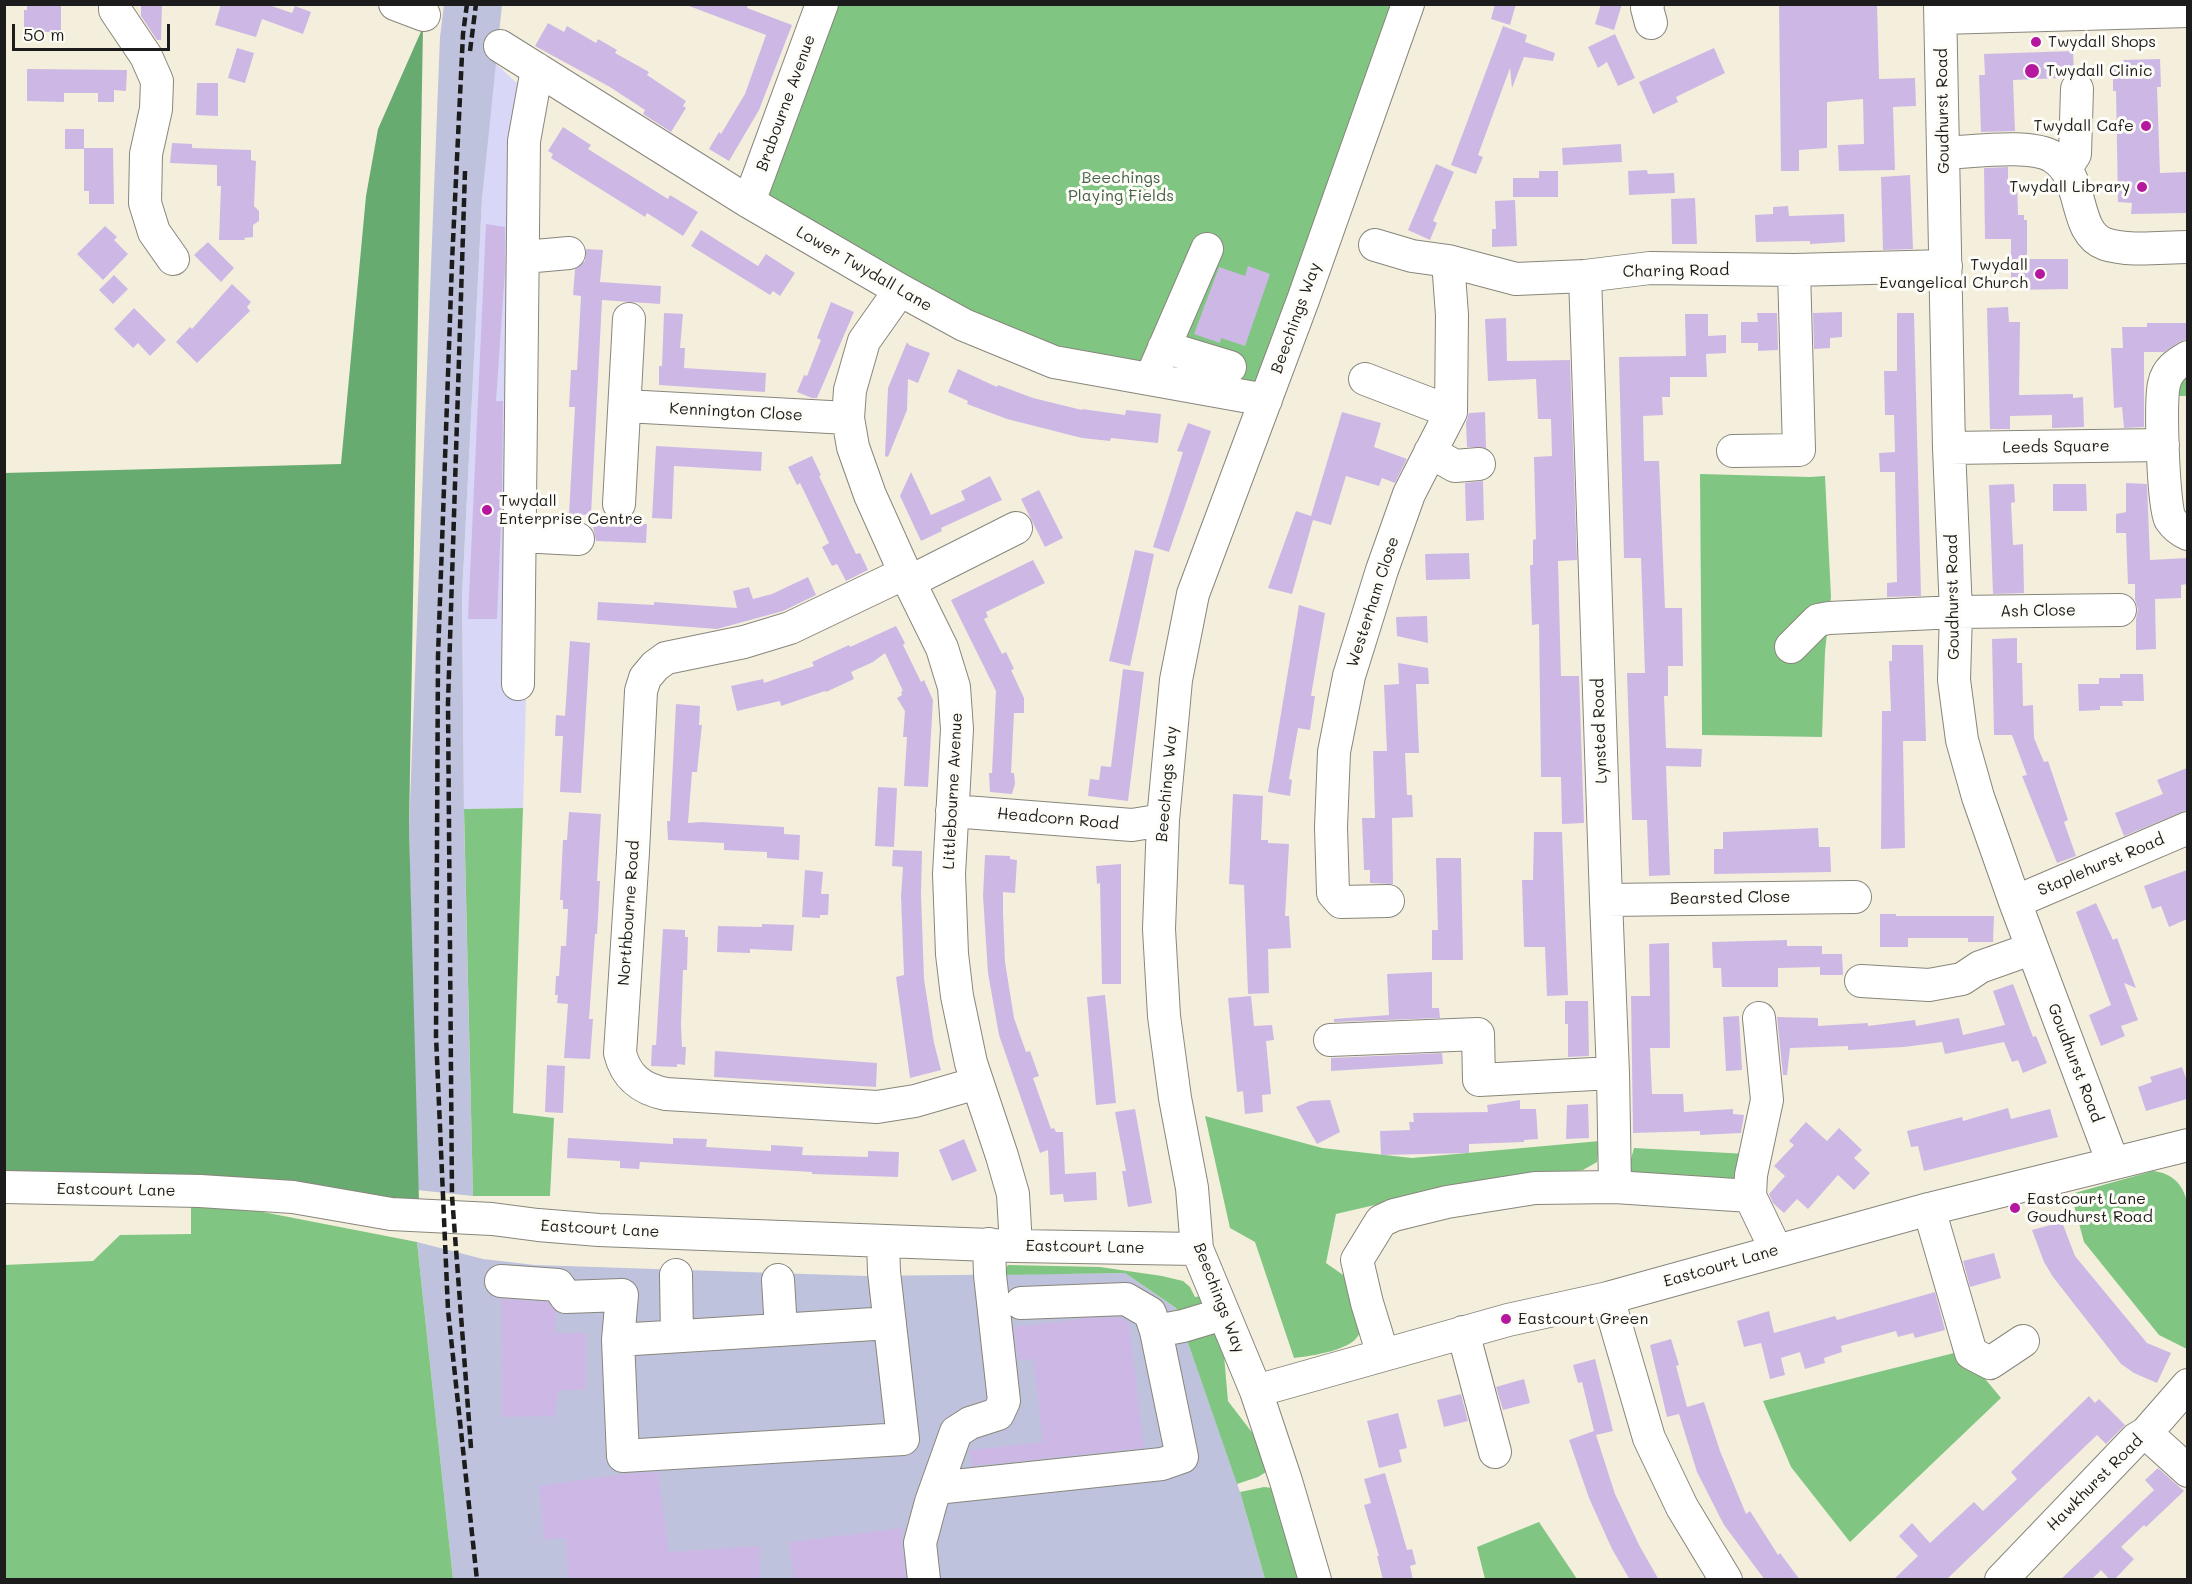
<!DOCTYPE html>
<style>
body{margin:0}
#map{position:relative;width:2192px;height:1584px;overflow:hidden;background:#f4efdc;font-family:Mali,sans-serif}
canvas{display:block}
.frame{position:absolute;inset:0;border:6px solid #1c1c1c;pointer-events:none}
.scale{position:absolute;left:12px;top:24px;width:158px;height:27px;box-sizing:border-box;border:3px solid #1c1c1c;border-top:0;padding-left:8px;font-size:18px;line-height:21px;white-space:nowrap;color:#1c1c1c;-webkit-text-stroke:4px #fdfcf7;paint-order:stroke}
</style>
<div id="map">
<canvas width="2192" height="1584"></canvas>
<div class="frame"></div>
<div class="scale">50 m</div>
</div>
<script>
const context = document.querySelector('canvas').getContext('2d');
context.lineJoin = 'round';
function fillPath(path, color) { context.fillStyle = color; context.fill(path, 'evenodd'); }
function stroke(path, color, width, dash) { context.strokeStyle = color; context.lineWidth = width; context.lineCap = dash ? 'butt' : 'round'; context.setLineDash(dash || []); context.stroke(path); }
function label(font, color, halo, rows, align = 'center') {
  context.font = font + ' Mali,sans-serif'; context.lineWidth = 6; context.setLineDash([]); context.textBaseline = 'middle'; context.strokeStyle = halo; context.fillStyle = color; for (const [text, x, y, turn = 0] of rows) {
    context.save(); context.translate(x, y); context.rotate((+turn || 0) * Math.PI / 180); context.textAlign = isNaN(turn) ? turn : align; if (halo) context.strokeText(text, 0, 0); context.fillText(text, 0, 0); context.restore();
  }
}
fillPath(new Path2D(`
 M495,63L542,106L523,808L464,809L462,596L482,199Z`), '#d8d7f8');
fillPath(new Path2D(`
 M444,5H502L482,199L462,596L464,815L473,1196L417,1190L409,827L440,37Z
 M417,1242L483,1259L535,1265L866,1276L1125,1273L1176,1308L1240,1492L1265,1579H453Z`), '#bfc2dd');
fillPath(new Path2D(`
 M822,5H1408L1266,400L1054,362L749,202Z
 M2187,371V396H2173Z
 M1700,474L1810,477L1825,476L1831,597L1825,652L1822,737L1702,735Z
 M523,808L513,1113L554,1118L550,1196H473L464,809Z
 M1205,1116L1322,1148L1412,1158L1600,1141L1597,1162L1583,1170L1452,1187L1336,1214L1326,1263L1346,1277L1360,1331C1357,1350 1311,1356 1294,1358L1255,1242L1230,1228Z
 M1634,1148L1748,1154L1743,1190L1626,1177Z
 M2153,1171C2172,1173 2183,1184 2187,1202V1349L2159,1335L2084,1242L2071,1194Z
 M191,1198L417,1242L453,1579H5L4,1265L93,1261L120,1235L191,1234Z
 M1008,1265L1100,1267L1162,1276L1183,1281L1190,1287L1195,1297L1201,1296L1206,1307L1179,1316L1176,1308L1125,1273L1001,1275Z
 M1215,1328L1224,1355L1228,1401L1257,1439L1266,1472L1258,1477L1237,1484L1186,1337Z
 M1962,1351L2001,1398L1850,1542L1791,1467L1763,1401Z
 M1264,1487L1274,1488L1304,1579H1265L1240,1492Z
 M1539,1522L1577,1579H1485L1477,1547Z`), '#80c682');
fillPath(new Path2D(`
 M423,27L409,827L419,1202L5,1178L4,473L341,464L366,196L378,129Z`), '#68ab70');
fillPath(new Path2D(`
 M27,4H61V32H24V10H27Z
 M141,4H162L161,40H157L141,16Z
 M221,4H266L292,13L295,6L311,12L303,34L262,19L256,37L215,25Z
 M689,4H748L747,8L792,25L759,110L729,161L709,149L719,132L721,134L745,94L766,35L689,6Z
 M1495,4H1516L1510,25L1491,19Z
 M1601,4H1622L1614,30L1595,24Z
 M1779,4H1877L1879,79L1915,78L1916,106L1893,107L1895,170L1839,171L1838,145L1864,144L1863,99L1827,102V148L1799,150V171H1781Z
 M548,23L564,32L567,26L596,43L598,39L617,50L615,53L649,72L647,75L686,101L683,106L686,108L671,132L643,114L645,110L610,87L535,46Z
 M1503,26L1527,35L1525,42L1555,53L1553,61L1524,57L1512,88L1510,68L1478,155L1483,157L1476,174L1451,165Z
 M1615,34L1635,78L1618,86L1607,62L1598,68L1588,47Z
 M237,48L254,53L245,83L228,78Z
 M1714,48L1725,73L1676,97L1678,102L1653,114L1639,82Z
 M2073,51L2074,72L2063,78L2013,80L2015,131L1981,132L1979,75H1985L1984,54Z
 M2160,59L2161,87H2157L2160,173L2187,172V213L2131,214L2132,203L2118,202L2116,91H2113V67L2124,65L2123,60Z
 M27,69L127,70L126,91L114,90V102H98V93H64V102L27,101Z
 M197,83H218V116L196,115Z
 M563,127L591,145L588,149L668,199L670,195L698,212L683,236L647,213L645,217L551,158L553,154L548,151Z
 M65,129H84V148H113L114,204H89V191H84V149H65Z
 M172,143L192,144V148L251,150V160L256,161L254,206L259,211V221L253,225V237L244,238L245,240H219L221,186H217V165L170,163Z
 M1621,144L1622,162L1563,165L1562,148Z
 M1436,164L1454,172L1433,221L1437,223L1430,240L1408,230Z
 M2008,167V179H2017L2018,215H2024V220H2027V259H2068V289L2011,290V239H1985L1984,168Z
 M1647,170L1648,174L1674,173L1675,193L1629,195L1628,171Z
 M1539,171H1558V197H1513V178H1539Z
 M1910,175L1913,249L1883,250L1881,177Z
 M1695,198L1697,244H1672L1671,199Z
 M1515,200L1517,246L1492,247V229H1496L1495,201Z
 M1788,206L1789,216L1844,214L1845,242L1810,244V241L1756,242L1755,215L1773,214V207Z
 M486,224L505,227V270L496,401H503L502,499L497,619H468Z
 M105,226L117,237L114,240L128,254L103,280L77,254Z
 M701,230L758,266L766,254L795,273L780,296L773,291L770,295L691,246Z
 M208,242L234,268L221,282L194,255Z
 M586,249L603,250L600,282L661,286L660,304L602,300L591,515L569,514L575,407H569L571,370H577L581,296L573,295L575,269L585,261Z
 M1248,266L1270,274L1245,346L1221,338L1220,343L1194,334L1219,267L1245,276Z
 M114,275L128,289L113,304L99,290Z
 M232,284L251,302L247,307L250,311L197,363L176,342L190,327L192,329Z
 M831,302L854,312L817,398H812L797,392L804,375L807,376L821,340L817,338Z
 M2008,307L2009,322H2020L2019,395L2073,394V398L2083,397L2084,427L2052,428V415L2010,416V429H1990L1987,308Z
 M134,308L166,340L150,356L138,343L133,348L114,329Z
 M1842,312V337L1830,338V348L1814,349L1813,313Z
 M664,313L683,314L680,348H685L684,368L766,373L765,392L659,385V366H662Z
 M1757,313H1777L1778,350L1758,351V343H1741V322H1758Z
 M1897,313H1914L1921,596L1887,597V583L1897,582L1895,472H1880L1879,453L1895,452L1894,415H1885L1884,371H1897Z
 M1685,314H1708V336L1726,335V353L1706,354L1707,377H1670V397H1662L1663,415L1643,416L1644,461H1659L1665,608H1682L1683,666H1668V696H1664L1666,748L1702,749L1701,767L1666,766L1670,875L1649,876L1647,820H1632L1627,673H1645L1641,558H1624L1619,357L1686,356Z
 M1506,318L1507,361L1570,360L1577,560L1558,561L1561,676H1579L1584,823L1562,824L1561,777H1541L1539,624L1532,625L1530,565H1533V540L1536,539L1534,457L1552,456L1551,419H1538L1536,379L1488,381L1485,319Z
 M2147,323H2187V339L2179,342L2164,352H2144V427L2124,428L2122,407L2114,408L2111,348H2123L2122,327H2147Z
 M907,342L909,345L930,353L918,383L908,379L907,410L888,457L885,456L888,388Z
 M958,369L997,387L998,385L1033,398L1082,410V409L1125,415L1126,410L1161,414L1158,443L1111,438L1110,441L1082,438L1007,419L967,404L968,401L948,392Z
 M1342,412L1381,423L1374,447L1407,459L1395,483L1382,478L1379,486L1346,476L1331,525L1313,520L1292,594L1268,588L1296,511L1311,516Z
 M1485,412L1486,448L1467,447L1466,423L1469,413Z
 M1188,423L1211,431L1169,552L1153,547L1183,452L1177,451Z
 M656,446L762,452L761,471L674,466L672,519L652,518Z
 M812,456L821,475L819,476L856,554L860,553L868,570L846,581L837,564L832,566L822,547L829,543L800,483L797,485L788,467Z
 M911,472L931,515L965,500L961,491L990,476L1002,500L941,528L942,531L921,541L900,496Z
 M1483,481L1484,520L1466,521L1465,483Z
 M2126,483L2147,484L2150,560L2187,558V584L2181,585V598L2155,599L2156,649L2136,650V619L2138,609L2135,600V584H2128L2126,533H2116V514L2126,512Z
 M2014,484L2015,502L2011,503L2013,545L2023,544L2024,593L1993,594L1989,485Z
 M2053,484H2086L2087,511H2053Z
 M1039,490L1063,538L1045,547L1021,499Z
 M592,522L647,524L646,543L596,541Z
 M1135,550L1154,554L1130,666L1109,661Z
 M1469,553L1470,579L1426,580L1425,554Z
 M1033,560L1045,583L986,612L988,617L984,619L1002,654L1006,652L1014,669L1011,670L1024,698V713H1014L1011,773H1014L1015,784L1012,794L990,792L989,773H992L996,691L951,600Z
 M808,577L816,595L783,611L717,629L597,620L598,602L654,605V602L737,608L733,591L749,587L753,599L772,594Z
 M1299,605L1325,613L1311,696H1315L1310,730L1298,728L1289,779L1292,780L1290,796L1268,792Z
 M1427,616L1428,643L1397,636L1396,617Z
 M896,626L905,643L903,645L921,682L924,680L933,700L928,787L904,786L907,737H903L905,711L897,698L902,695L901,692L903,691L885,653L873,662L851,672L854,679L826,692L825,691L781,706L780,701L737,711L731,686L763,679L764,683L814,666L812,662L849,645L850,647Z
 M2017,638V663H2022L2023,706L2033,705L2034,738L2044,762L2048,761L2068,820L2064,822L2076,856L2057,863L2022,776L2027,775L2012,735H1994L1992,639Z
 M570,641L590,643L581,793L560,792L563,736H555L556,715L565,716Z
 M1892,645H1923L1926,741H1903L1905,848L1881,849L1882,711H1891L1889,661H1892Z
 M1398,663L1428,668L1429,684H1416L1419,753H1405L1407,795H1412L1413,817L1392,818L1393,884L1370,883V870H1364L1362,818H1375L1373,751H1387L1384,685L1399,684Z
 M1123,669L1144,672L1128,801L1088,796L1090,779L1099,780L1101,766L1111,767Z
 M2120,674H2143L2144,701H2122L2123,706H2100V710L2079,711L2078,684H2099V678H2120Z
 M676,704L700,706L699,725H702L697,772H692L688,823L702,822L784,827V834L800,835L799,860L767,858V852L724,850V843L668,840L667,821H670Z
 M2187,768V810L2124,836L2115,813L2163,794L2157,780Z
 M878,787L897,788L894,847L875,846Z
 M1233,794L1263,796L1261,840H1268V843L1289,844L1285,916H1289L1291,948L1268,949L1269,993L1248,994L1244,885L1229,884Z
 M569,812L601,814L597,881H600L597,934H595L589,1019H593L590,1059L564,1058L568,1004L557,1003L558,995H555L556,976H559L561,946H566L568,909H563V900H560L563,840H567Z
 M1818,828L1819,847H1830L1831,872L1714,874V849H1723V832Z
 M1534,832H1562L1568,995L1547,996L1545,947H1524L1522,880H1533Z
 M893,850L922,851L921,894L924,979L934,1043L941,1070L910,1078L896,977L904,975L901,896L903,867L892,866Z
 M985,855L1010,856V859L1017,860L1015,893L1003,892V913L1005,962L1014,1018L1026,1052L1030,1051L1039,1076L1033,1078L1051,1129L1054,1128L1056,1132H1063L1065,1174L1096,1172L1097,1200L1064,1202L1063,1194L1050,1195L1048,1150L1040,1153L999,1035L988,973L983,896Z
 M1436,858H1461L1463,960H1432V930H1438Z
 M1121,864V984H1102L1100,883L1097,884L1096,866Z
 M805,870L823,872L821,894H829L828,915H820V918L802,917Z
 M2187,870V919L2169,927L2161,906L2152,909L2144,886Z
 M2096,903L2113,940L2117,938L2136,988L2124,983L2138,1020L2121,1026L2125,1036L2101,1046L2089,1015L2111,1005L2076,912Z
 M1880,914H1896V916H1994L1993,942H1968V938H1908V947H1880Z
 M762,924L794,925L792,951L750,949V953L717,952L718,926L762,927Z
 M663,929L685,930V937H688L687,970H683L681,1025L682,1047H686L685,1065L677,1064V1067L651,1066L652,1045H656Z
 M1787,940V946H1822V954H1842L1843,975H1820V967L1778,968V987H1722L1721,968H1713L1712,942Z
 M1669,943L1670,1048H1650L1652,1094H1683L1684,1112L1733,1109V1114L1744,1115L1741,1133L1700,1135V1131L1633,1133L1631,996H1650L1649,944Z
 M1432,972V1008H1439L1440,1018L1334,1022V1019L1389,1015L1387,974Z
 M2013,984L2033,1037L2036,1036L2047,1063L2023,1073L2018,1060L2012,1062L2004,1042L1945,1054L1942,1042L1904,1047L1848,1050V1046L1790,1048L1787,1075H1783L1777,1017L1818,1018V1026L1868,1023V1026L1915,1020L1916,1026L1959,1018L1963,1035L2005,1025L1993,991Z
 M1105,995L1116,1103L1096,1105L1087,997Z
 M1251,996L1254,1026L1272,1025L1274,1040L1266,1041L1271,1094L1262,1095L1263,1112L1245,1114L1243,1091L1237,1092L1228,998Z
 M1565,1001H1588L1589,1056L1568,1057V1024H1565Z
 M1739,1016L1742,1070L1726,1071L1723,1017Z
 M715,1051L877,1063L876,1087L714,1077Z
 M1442,1053L1443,1064L1331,1071V1058Z
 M547,1065L565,1066L563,1113L545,1112Z
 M2182,1067L2187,1081V1099L2146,1111L2138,1087L2152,1082L2150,1077Z
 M1330,1100L1340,1132L1317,1144L1296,1107L1310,1101Z
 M1520,1100V1109H1536L1538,1139L1524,1140V1142L1469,1144V1153L1381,1155L1380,1131L1410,1130L1409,1122H1414L1413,1113L1488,1112L1487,1105Z
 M1588,1104L1589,1138L1566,1139L1567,1105Z
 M2008,1108L2011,1119L2050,1109L2058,1137L1924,1171L1918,1146L1911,1147L1907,1131L1962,1117L1963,1121Z
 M1135,1109L1152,1203L1128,1207L1122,1171H1126L1115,1112Z
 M1806,1122L1827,1141L1839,1128L1862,1150L1854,1158L1870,1173L1854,1190L1838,1175L1808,1209L1797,1199L1784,1213L1773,1203L1769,1194L1785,1176L1774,1166L1794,1145L1789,1141Z
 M568,1138L673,1144V1138L707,1139L706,1147L771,1151V1145L803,1147L802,1155L868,1157V1151L899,1152L898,1177L812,1174V1172L640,1162L639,1169L620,1168V1161L567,1158Z
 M964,1139L977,1171L952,1181L939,1150Z
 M2062,1222L2075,1256L2147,1343L2171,1353L2157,1383L2134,1373L2121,1364L2053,1277L2044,1262L2032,1230Z
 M1994,1253L2001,1278L1970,1287L1963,1261Z
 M1935,1292L1945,1330L1915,1338L1913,1333L1898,1337L1896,1331L1841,1346L1842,1352L1824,1358L1825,1363L1805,1369L1800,1352L1781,1358L1785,1375L1770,1379L1761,1343L1744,1347L1737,1321L1769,1311L1774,1333L1835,1316L1837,1320Z
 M501,1299L548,1302L556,1311L555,1333H586V1389L558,1391L555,1416L502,1417Z
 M1121,1317L1129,1322L1144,1448L972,1466L970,1450L1043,1442L1033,1359L1018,1360L1014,1327L1088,1318Z
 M1671,1339L1679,1365L1676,1366L1687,1407L1704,1402L1720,1451L1746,1514L1750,1511L1778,1555L1780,1553L1800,1580H1765L1724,1525L1697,1472L1679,1414L1667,1417L1650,1345Z
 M1595,1359L1613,1431L1596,1435L1615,1494L1639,1545L1659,1580H1630L1612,1549L1589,1498L1569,1440L1594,1431L1582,1382L1578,1383L1573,1365Z
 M1524,1379L1530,1403L1503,1410L1496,1387Z
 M1461,1394L1468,1421L1444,1427L1437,1400Z
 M2089,1396L2095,1403L2099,1399L2125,1425L2106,1444L2097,1435L1946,1580H1893L1918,1556L1899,1536L1912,1523L1930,1543L1974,1502L1983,1511L2017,1479L2011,1472Z
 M1398,1413L1407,1448L1399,1450L1402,1462L1379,1468L1367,1421Z
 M2158,1468L2184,1491L2146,1527L2144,1525L2121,1547L2134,1559L2114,1580H2110L2101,1570L2091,1580H2060L2154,1490L2145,1480Z
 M658,1472L669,1552L759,1546L760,1580H568L566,1538L544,1540L539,1486L625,1474Z
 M1385,1473L1407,1550L1412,1549L1416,1564L1410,1566L1413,1580H1383L1377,1556H1379L1364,1505L1371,1503L1364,1479Z
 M903,1528L902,1545L906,1578L794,1580L789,1542Z`), '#cdb8e5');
const minor = new Path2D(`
 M115,4V10L146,56L157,81L156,109L146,154L145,203L154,232L173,259
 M395,4L424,15
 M1648,4L1647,8L1651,23
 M1940,4L1949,448L1956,612L1954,680L1962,740L1978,797L2015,902L2113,1163
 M1941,18L2188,11
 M500,46L749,202L900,290L964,325L1054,362L1266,400
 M1945,153C1972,152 2031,143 2053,157C2086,177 2072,232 2105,244C2130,252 2162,247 2188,247
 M2066,168L2075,154L2077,89
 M749,202L822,4
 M1375,245L1412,256L1448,261L1516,279L1585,276L1650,268L1794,270L1946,266
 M524,257L569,253
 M1585,276L1606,900L1613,1073L1615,1187
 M900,290L864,341L850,390L848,418L853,447L870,495L905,573L942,648L954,687L957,729L949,874L952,954L957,996L971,1063L1002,1156L1013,1194L1016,1246
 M1164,347L1230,367
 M2188,357C2176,364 2167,370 2164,384C2160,402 2163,504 2170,519C2174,525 2181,531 2188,534
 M1151,378L1207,249
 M1365,379L1451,412
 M625,406L848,418
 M1949,448L2163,445
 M1733,451L1799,450L1794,270
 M1430,452L1455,466L1479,464
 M619,504L629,319
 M520,536L578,539
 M905,573L790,628L744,642L666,658L655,666L645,678L641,691L633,852L620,1053C626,1077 641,1089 666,1094L877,1107L915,1101L977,1083
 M909,582L1016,528
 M1791,647L1818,620L1829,618L1956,612L2120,610
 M518,684L524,141L537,69
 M952,811L1132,825L1163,820
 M1606,900L1855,897
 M1388,901L1341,902L1333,893L1331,827L1334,752L1349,676L1382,570L1409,494L1451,412L1452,315L1448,261
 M2015,902L2188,828
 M1861,981L1929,985L1962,979L1980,967L2031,949
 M1330,1040L1478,1034L1479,1080L1613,1073
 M4,1187L200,1191L293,1197L391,1214L492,1219L538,1225L599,1230L1016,1246L1197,1249
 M1750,1196L1751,1175L1767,1100L1759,1018
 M1929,1209L1971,1353L1990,1363L2023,1341
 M883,1242L884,1272L903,1439L623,1456L618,1340L890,1323
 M676,1275L677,1336
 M778,1280L781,1330
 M501,1281L558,1285L566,1297L622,1295L618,1340
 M1608,1298L1649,1438L1682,1507L1726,1580
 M1021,1303L1126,1299L1150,1313L1156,1331
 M1463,1332L1495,1452
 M1383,1355L1367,1303L1357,1260L1381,1221L1394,1215L1447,1202L1535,1188L1615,1187L1750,1196L1776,1250
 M1256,1391L1508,1320L1608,1298L1929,1209L2188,1145
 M2146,1433L2188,1471
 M936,1488L1162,1464L1182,1457L1156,1331L1183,1326L1223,1314
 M924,1580L920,1543L931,1502L956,1432L970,1423L998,1414L1004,1401L990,1275L989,1244
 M1315,1580L1286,1481L1256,1391L1197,1249L1192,1188L1175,1098L1164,1016L1159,929L1163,820L1176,680L1193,594L1303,300L1408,4
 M2001,1580L2136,1439L2146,1433L2188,1385`);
stroke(minor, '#88867c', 34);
stroke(minor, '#fff', 32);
stroke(new Path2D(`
 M467,4L463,34L452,262L438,656L436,1036L448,1310L477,1580
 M470,51L476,4
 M465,171L448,703L452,1196L471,1448`), '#1c1c1c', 4.5, [9, 4.5]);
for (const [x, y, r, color] of [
 [2036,42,6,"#b5179e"],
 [2032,71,8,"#b5179e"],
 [2146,126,6,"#b5179e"],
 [2142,187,6,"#b5179e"],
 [2040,274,6,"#b5179e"],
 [487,510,6,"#b5179e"],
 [2015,1208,6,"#b5179e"],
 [1506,1319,6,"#b5179e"]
]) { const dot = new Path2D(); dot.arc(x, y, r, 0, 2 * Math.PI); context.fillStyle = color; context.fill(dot); stroke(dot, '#fdfcf7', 2); }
label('16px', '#1c1c1c', '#fdfcf7', [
 ["Twydall Shops",2048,42],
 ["Twydall Clinic",2046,71],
 ["Twydall Cafe",2134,126,"right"],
 ["Twydall Library",2130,187,"right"],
 ["Twydall",2028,265,"right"],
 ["Evangelical Church",2028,283,"right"],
 ["Twydall",499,501],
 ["Enterprise Centre",499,519],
 ["Eastcourt Lane",2027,1199],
 ["Goudhurst Road",2027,1217],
 ["Eastcourt Green",1518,1319]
], 'left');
label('16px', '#1c1c1c', '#fdfcf7', [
 ["Brabourne Avenue",786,103,-70],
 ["Goudhurst Road",1943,111,-91],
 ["Lower Twydall Lane",864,269,30],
 ["Charing Road",1676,271,-1],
 ["Beechings Way",1296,318,-70],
 ["Kennington Close",736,412,3],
 ["Leeds Square",2056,447,-1],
 ["Goudhurst Road",1953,597,-91],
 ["Westerham Close",1373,602,-72],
 ["Ash Close",2038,611,-1],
 ["Lynsted Road",1600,731,-92],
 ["Beechings Way",1167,784,-85],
 ["Littlebourne Avenue",953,791,-87],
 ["Headcorn Road",1058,819,5],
 ["Staplehurst Road",2101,865,-23],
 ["Bearsted Close",1730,898,-1],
 ["Northbourne Road",629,913,-86],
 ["Goudhurst Road",2075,1063,69],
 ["Eastcourt Lane",116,1190,1],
 ["Eastcourt Lane",600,1229,3],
 ["Eastcourt Lane",1085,1247,1],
 ["Eastcourt Lane",1721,1266,-16],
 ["Beechings Way",1219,1298,69],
 ["Hawkhurst Road",2095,1483,-45]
]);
label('16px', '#446045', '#fdfcf7', [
 ["Beechings",1121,178],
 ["Playing Fields",1121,196]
]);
</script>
